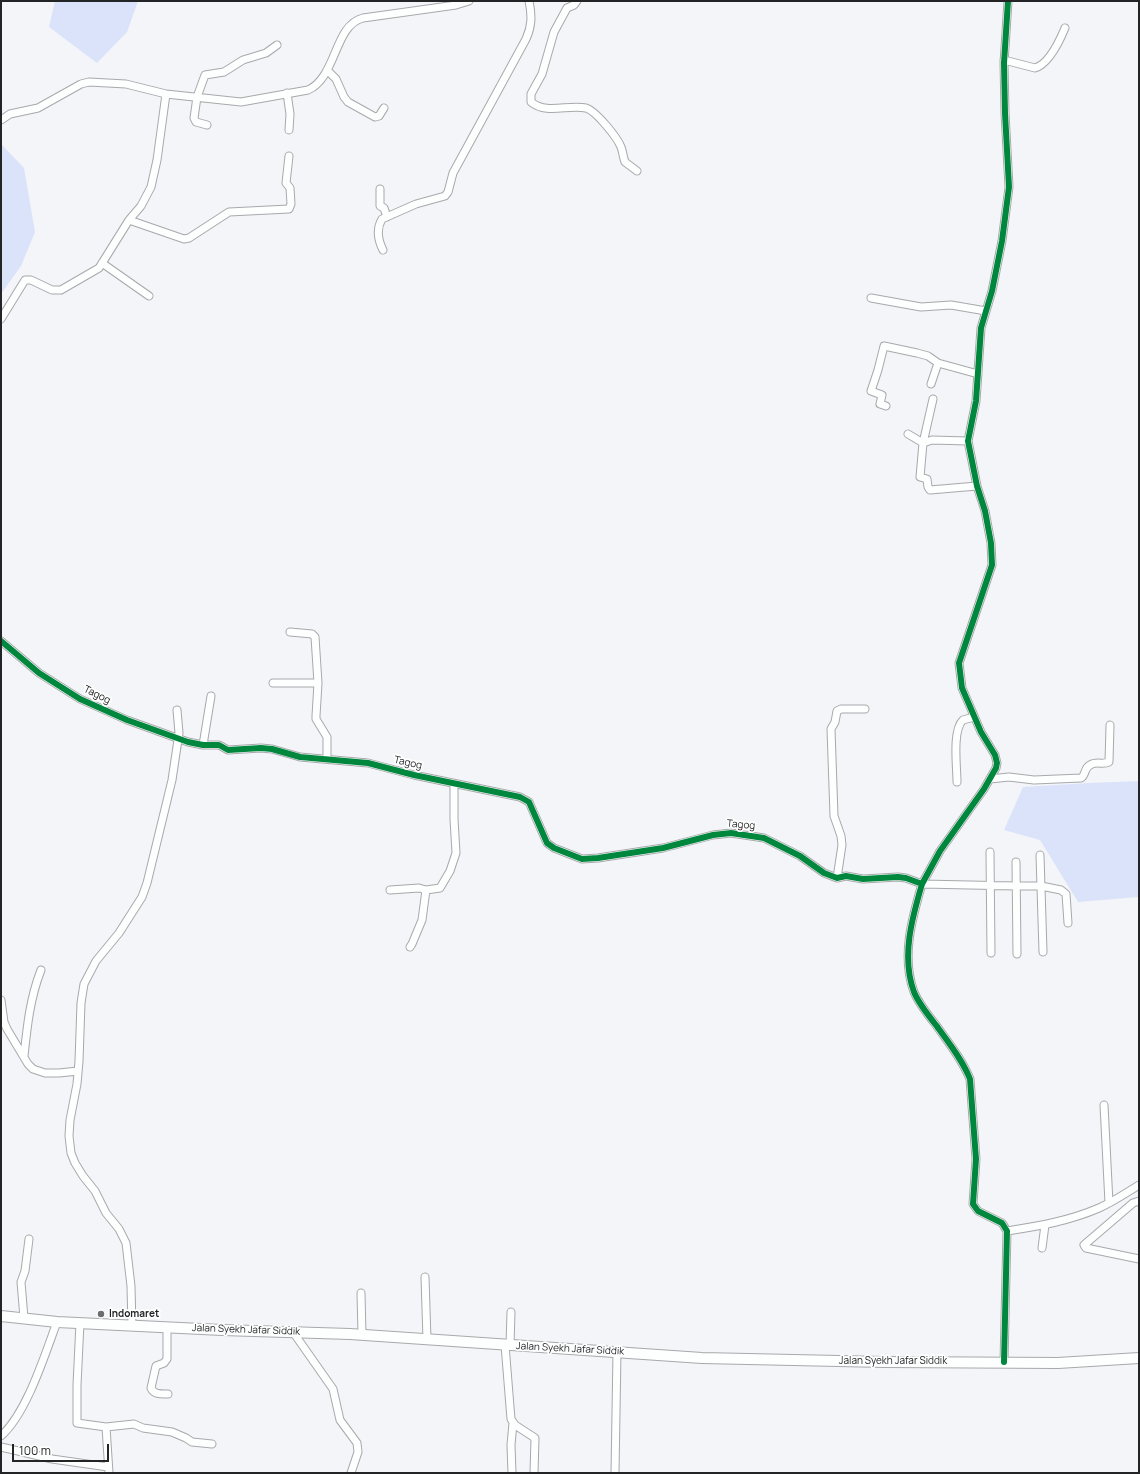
<!DOCTYPE html>
<style>
body{margin:0}
#map{position:relative;width:1140px;height:1474px;overflow:hidden;background:#f3f5f8;font-family:Manrope,sans-serif}
canvas{display:block}
.frame{position:absolute;inset:0;border:2px solid #232426;pointer-events:none}
.scale{position:absolute;left:12px;top:1444px;width:97px;height:18px;box-sizing:border-box;border:2px solid #232426;border-top:0;padding-left:5px;font-size:12px;line-height:14px;white-space:nowrap;color:#232426;-webkit-text-stroke:3px #fff;paint-order:stroke}
</style>
<div id="map">
<canvas width="1140" height="1474"></canvas>
<div class="frame"></div>
<div class="scale">100 m</div>
</div>
<script>
const context = document.querySelector('canvas').getContext('2d');
context.lineJoin = 'round';
function fillPath(path, color) { context.fillStyle = color; context.fill(path, 'evenodd'); }
function stroke(path, color, width, dash) { context.strokeStyle = color; context.lineWidth = width; context.lineCap = dash ? 'butt' : 'round'; context.setLineDash(dash || []); context.stroke(path); }
function label(font, color, halo, rows, align = 'center') {
  context.font = font + ' Manrope,sans-serif'; context.lineWidth = 3.5; context.setLineDash([]); context.textBaseline = 'middle'; context.strokeStyle = halo; context.fillStyle = color; for (const [text, x, y, turn = 0] of rows) {
    context.save(); context.translate(x, y); context.rotate((+turn || 0) * Math.PI / 180); context.textAlign = isNaN(turn) ? turn : align; if (halo) context.strokeText(text, 0, 0); context.fillText(text, 0, 0); context.restore();
  }
}
fillPath(new Path2D(`
 M55,1H138L127,32L97,63L49,27Z
 M1,144L24,168L35,232L21,266L1,294Z
 M1139,781V897L1078,902L1040,840L1004,830L1023,787L1089,783Z`), '#dbe3fb');
const minor = new Path2D(`
 M577,1L574,5L567,8L554,32L542,74L531,94V102C547,115 568,104 586,108C596,111 617,137 621,147C623,152 623,157 625,162L637,171
 M1004,60L1035,68C1049,64 1060,40 1065,28
 M327,70L336,79L344,97L348,102L375,117L379,116L384,108
 M287,93L290,114L289,130
 M1,120L10,114L38,108L81,84L89,82L126,84L166,94
 M207,125L196,122L194,118L197,97L205,75L224,72L243,60L266,53L277,45
 M380,189V206L384,208L387,217
 M129,220L184,239L189,238L229,212L289,209L291,204L290,188L286,183L289,156
 M383,250C378,240 376,229 382,219L416,204L445,196L448,192L453,173L526,39C532,26 532,15 529,1
 M102,263L149,296
 M871,298L921,307L951,305L986,311
 M1,319L25,280H31L52,290H61L99,268L129,220L141,206L151,187L157,160L166,94L241,102L308,90C337,77 334,25 363,18L456,5L469,1
 M931,384L938,363
 M933,399L923,443L920,477L927,479L928,487L930,490L977,486
 M886,406L880,404L882,395L871,391L878,370L884,346L917,353L928,356L938,363L978,374
 M908,434L923,443L932,440L968,441
 M290,632L312,634L315,637L318,683L316,716V719L327,737V759
 M1,641L39,673L80,699L127,720L188,742L203,745H219L228,750L261,748L272,749L300,757L368,763L414,775L520,797L529,802L547,843L554,848L582,859L598,858L663,848L713,835L731,833L764,838L800,856L824,873L837,878L846,876L863,879L898,877L906,878L922,884C912,918 901,957 914,992C919,1004 928,1015 936,1025C948,1042 962,1059 970,1079L976,1159L973,1204L978,1211L1002,1223L1007,1231L1004,1362
 M273,683H318
 M203,745L211,696
 M990,779L1009,777L1034,780L1081,778C1086,775 1084,768 1090,765C1096,761 1103,765 1109,762L1110,725
 M957,782C957,767 952,730 963,720L974,717
 M990,852L991,953
 M1040,855L1043,952
 M1016,862L1017,954
 M837,878L842,845L841,836L834,816L831,729L835,722L837,711L841,709H865
 M922,884L940,851L984,789L996,768L997,763L995,755L981,732L962,688L959,663L992,565L991,543L985,511L977,486L968,441L976,401L981,328L992,291L1002,241L1009,187L1005,113L1004,63L1008,1
 M922,884L1017,886H1041L1061,890L1066,894L1068,923
 M390,890L419,888L426,890
 M410,947L412,944L422,920L426,890L440,888L450,871L456,853L454,819V784
 M1,1000L4,1022L7,1029L28,1064L33,1069L45,1073H59L78,1071
 M24,1056C27,1027 30,998 41,970
 M1104,1105L1109,1203
 M1139,1201L1133,1203L1084,1245L1086,1248L1139,1259
 M1007,1231C1039,1226 1069,1221 1099,1208C1113,1202 1126,1193 1139,1185
 M1042,1248L1045,1225
 M425,1277L427,1340
 M361,1293L362,1335
 M24,1318L21,1282L25,1271L29,1239
 M80,1323L77,1385V1423L106,1427L134,1424L143,1428L172,1432L186,1438L192,1442L212,1444
 M132,1326L131,1286L126,1243L119,1229L106,1213L95,1191L83,1176L75,1163L71,1153L69,1136L70,1120L77,1084L79,1061L81,1003L84,984L96,961L119,933L142,897L147,883L172,780L179,733L177,710
 M167,1327V1359L164,1363L156,1366L151,1388C154,1395 162,1394 168,1394
 M293,1332L333,1389L340,1420L357,1443L358,1452L351,1473
 M505,1345L511,1419L515,1425L535,1438L534,1473
 M510,1346L511,1312
 M106,1427L109,1473
 M1,1436C27,1413 45,1354 57,1322
 M1,1447L52,1459L108,1467
 M512,1473L511,1445L513,1423
 M615,1473L617,1352`);
const secondary = new Path2D(`
 M1,1316L57,1322L222,1330L350,1334L702,1358L884,1362L1058,1363L1139,1358`);
stroke(minor, '#a7a9ab', 9);
stroke(secondary, '#a7a9ab', 12);
stroke(minor, '#fdfefe', 7);
stroke(secondary, '#fdfefe', 10);
stroke(new Path2D(`
 M1,641L39,673L80,699L127,720L188,742L203,745H219L228,750L261,748L272,749L300,757L368,763L414,775L520,797L529,802L547,843L554,848L582,859L598,858L663,848L713,835L731,833L764,838L800,856L824,873L837,878L846,876L863,879L898,877L906,878L922,884C912,918 901,957 914,992C919,1004 928,1015 936,1025C948,1042 962,1059 970,1079L976,1159L973,1204L978,1211L1002,1223L1007,1231L1004,1362
 M922,884L940,851L984,789L996,768L997,763L995,755L981,732L962,688L959,663L992,565L991,543L985,511L977,486L968,441L976,401L981,328L992,291L1002,241L1009,187L1005,113L1004,63L1008,1`), '#00873e', 6);
for (const [x, y, r, color] of [
 [101,1314,4,"#6c6d70"]
]) { const dot = new Path2D(); dot.arc(x, y, r, 0, 2 * Math.PI); context.fillStyle = color; context.fill(dot); stroke(dot, '#fff', 1.5); }
label('10px', '#232426', '#fff', [
 ["Tagog",97,695,26],
 ["Tagog",408,763,13],
 ["Tagog",741,825,5],
 ["Jalan Syekh Jafar Siddik",246,1330,2],
 ["Jalan Syekh Jafar Siddik",570,1349,3],
 ["Jalan Syekh Jafar Siddik",893,1361]
]);
label('bold 10px', '#232426', '#fff', [
 ["Indomaret",109,1314]
], 'left');
</script>
